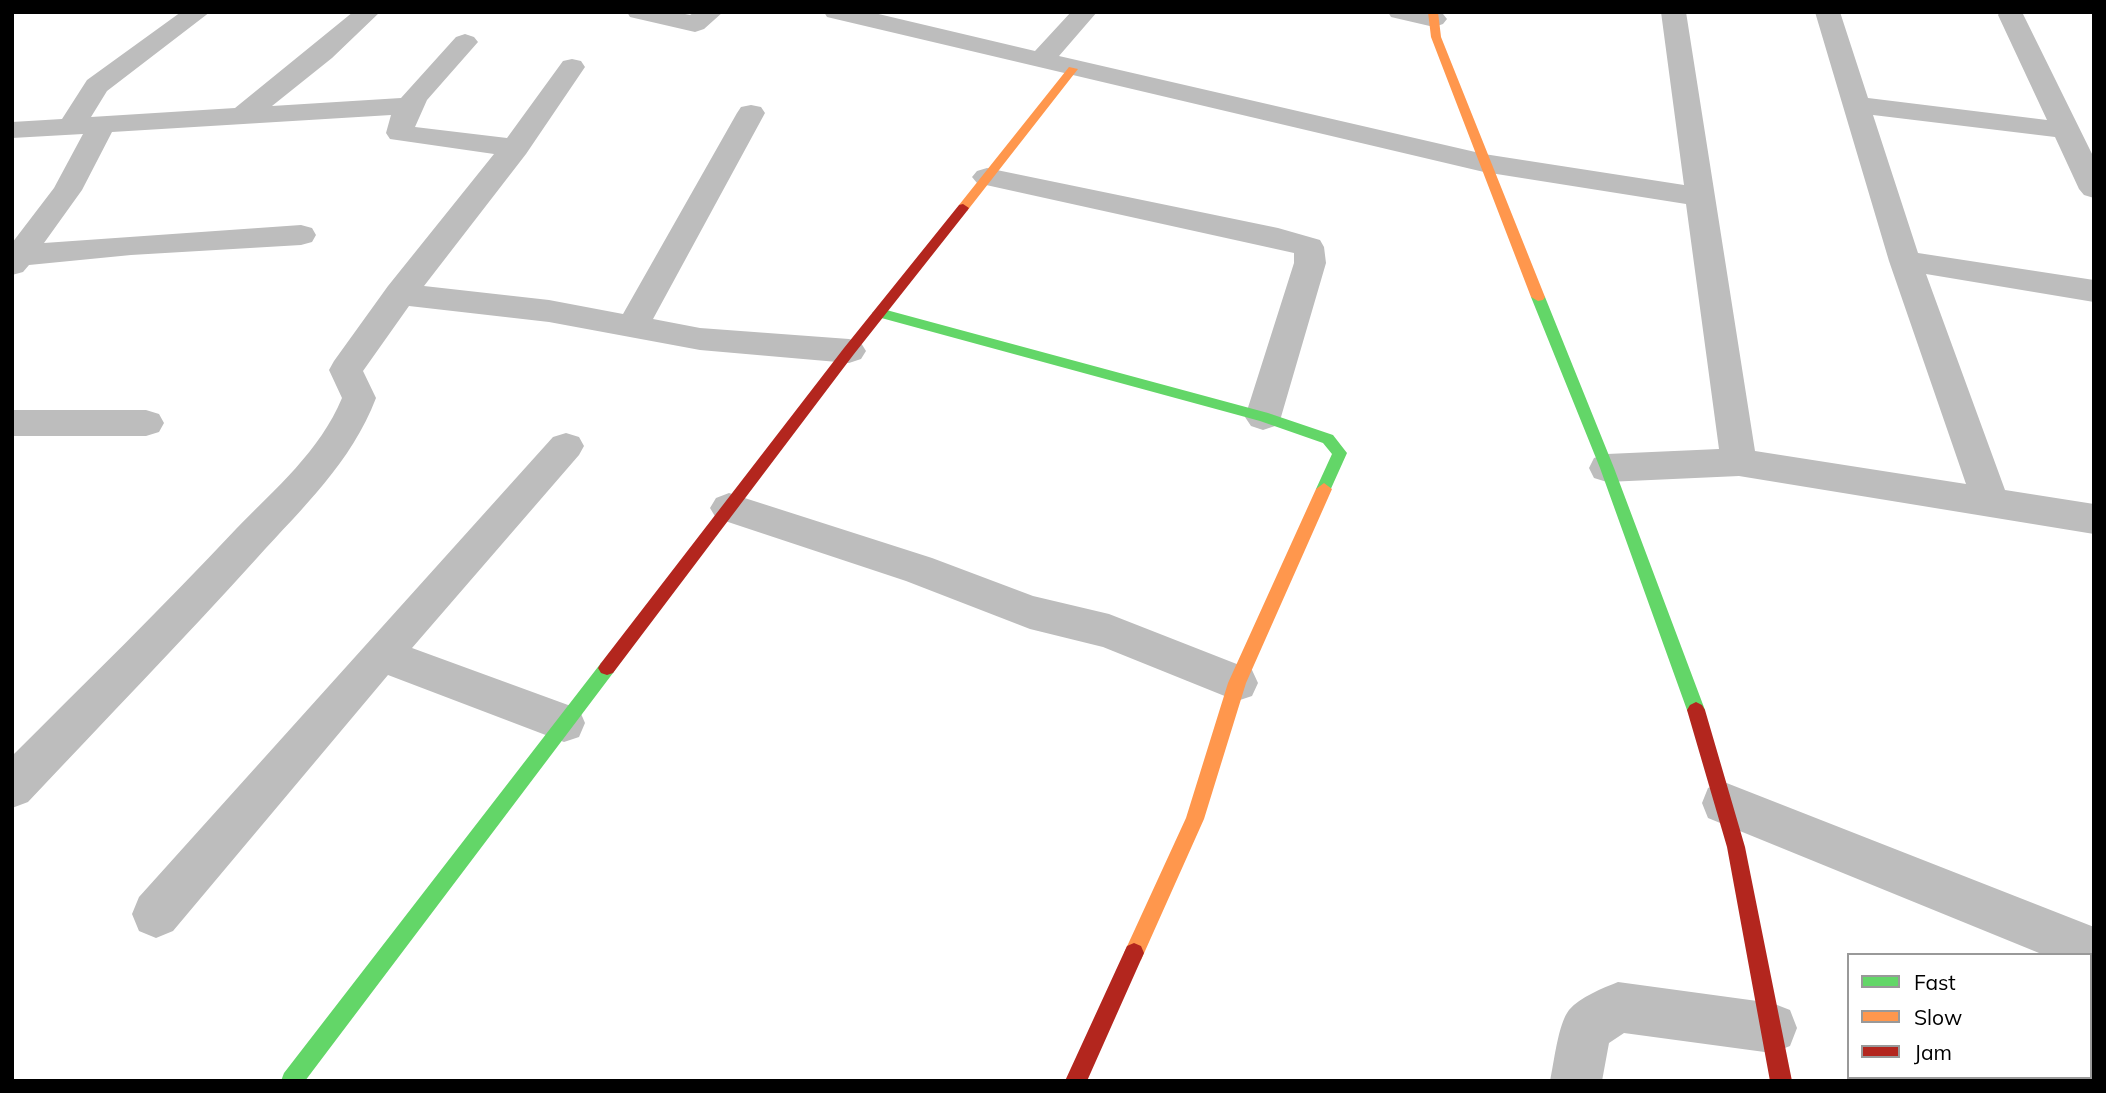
<!DOCTYPE html>
<style>
body{margin:0}
#map{position:relative;width:2106px;height:1093px;overflow:hidden;background:#fff;font-family:Mulish,sans-serif}
canvas{display:block}
.frame{position:absolute;inset:0;border:14px solid #000;pointer-events:none}
.legend{position:absolute;left:1847px;top:953px;width:245px;height:126px;box-sizing:border-box;background:#fff;border:2px solid #999;margin:0;padding:9px 12px;list-style:none;font-size:21px;color:#000}
.legend li{display:flex;align-items:center;gap:14px;height:35px}
.legend b{width:35px;border:2px solid #999}
</style>
<div id="map">
<canvas width="2106" height="1093"></canvas>
<div class="frame"></div>
<ul class="legend">
<li><b style="height:9px;background:#63d668"></b>Fast</li>
<li><b style="height:9px;background:#ff974d"></b>Slow</li>
<li><b style="height:9px;background:#b3261e"></b>Jam</li>
</ul>
</div>
<script>
const context = document.querySelector('canvas').getContext('2d');
context.lineJoin = 'round';
function fillPath(path, color) { context.fillStyle = color; context.fill(path, 'evenodd'); }
fillPath(new Path2D(`
 M181,12H210L107,91L91,117L235,108L353,12H380L332,58L272,106L401,98L456,37L465,34L474,37L478,42L427,100L415,127L507,138L563,61L572,59L581,61L585,67L526,154L424,286L549,300L623,314L737,113L741,107L751,105L761,107L765,113L653,319L700,328L849,339L861,343L866,351L861,359L849,363L700,350L549,322L409,306L363,371L376,398C351,463 303,507 257,558C182,641 104,721 28,802L12,808V756C87,681 163,607 236,529C275,489 320,451 342,398L329,370L334,361L388,286L494,154L390,139L386,133L391,115L112,132L82,190L44,243L301,225L312,228L316,235L312,242L301,245L131,255L29,265L23,272L12,275V243L54,188L83,134L12,138V122L62,119L87,80Z
 M627,12H675L690,15L695,12H723L704,29L695,32L630,17Z
 M824,12H870L1035,51L1071,12H1097L1059,56L1484,154L1684,185L1661,12H1686L1755,451L1966,484L1889,261L1815,12H1840L1868,98L2047,120L1998,15L2000,12H2022L2094,158V198L2084,195L2079,189L2055,137L1873,115L1918,253L2094,280V302L1926,274L2005,490L2094,504V534L1739,476L1607,482L1594,478L1589,468L1594,458L1607,454L1719,449L1686,204L1484,172L827,17Z
 M1388,12H1437L1443,14L1447,19L1443,24L1434,27L1391,17Z
 M987,168L1278,228L1320,240L1324,247L1326,263L1281,417L1275,426L1263,430L1251,426L1245,417L1294,263V253L977,183L972,177L977,171Z
 M12,410H146L159,414L164,423L159,432L146,436H12Z
 M566,433L579,437L584,446L579,455L412,648L579,709L585,723L579,737L564,742L388,675L173,931L156,938L139,931L132,914L139,897L553,437Z
 M729,493L932,558L1033,596L1109,614L1252,670L1258,683L1252,696L1237,701L1103,647L1030,629L906,581L716,518L710,508L716,498Z
 M1724,782L2094,927V975L2090,974V955H2044L1708,818L1702,803L1708,788Z
 M1618,982L1772,1003L1790,1010L1797,1028L1790,1046L1772,1053L1624,1033L1609,1043L1602,1081H1550C1554,1063 1558,1024 1569,1010C1580,997 1603,988 1618,982Z`), '#bdbdbd');
fillPath(new Path2D(`
 M1538,293L1545,297L1614,468L1705,710L1702,715L1696,718L1690,715L1687,710L1600,468L1531,297Z
 M879,308L1268,413L1333,435L1347,453L1329,493L1324,495L1316,489L1332,454L1323,443L1260,421L874,316L872,313Z
 M607,661L613,663L616,668L613,673L305,1081H281L284,1073L601,663Z`), '#63d668');
fillPath(new Path2D(`
 M1428,12H1438L1441,37L1545,297L1543,300L1538,301L1531,297L1431,37Z
 M1069,67L1078,69L967,211H959V205Z
 M1324,483L1332,489L1246,683L1204,819L1141,960L1134,963L1127,960L1124,953L1186,818L1228,683L1316,489Z`), '#ff974d');
fillPath(new Path2D(`
 M963,204L969,208L967,211L854,354L613,673L607,675L601,673L598,668L601,663L844,348L959,205Z
 M1696,702L1702,705L1705,710L1745,847L1792,1081H1770L1727,847L1687,710L1690,705Z
 M1134,943L1141,946L1144,953L1087,1081H1065L1127,946Z`), '#b3261e');
</script>
